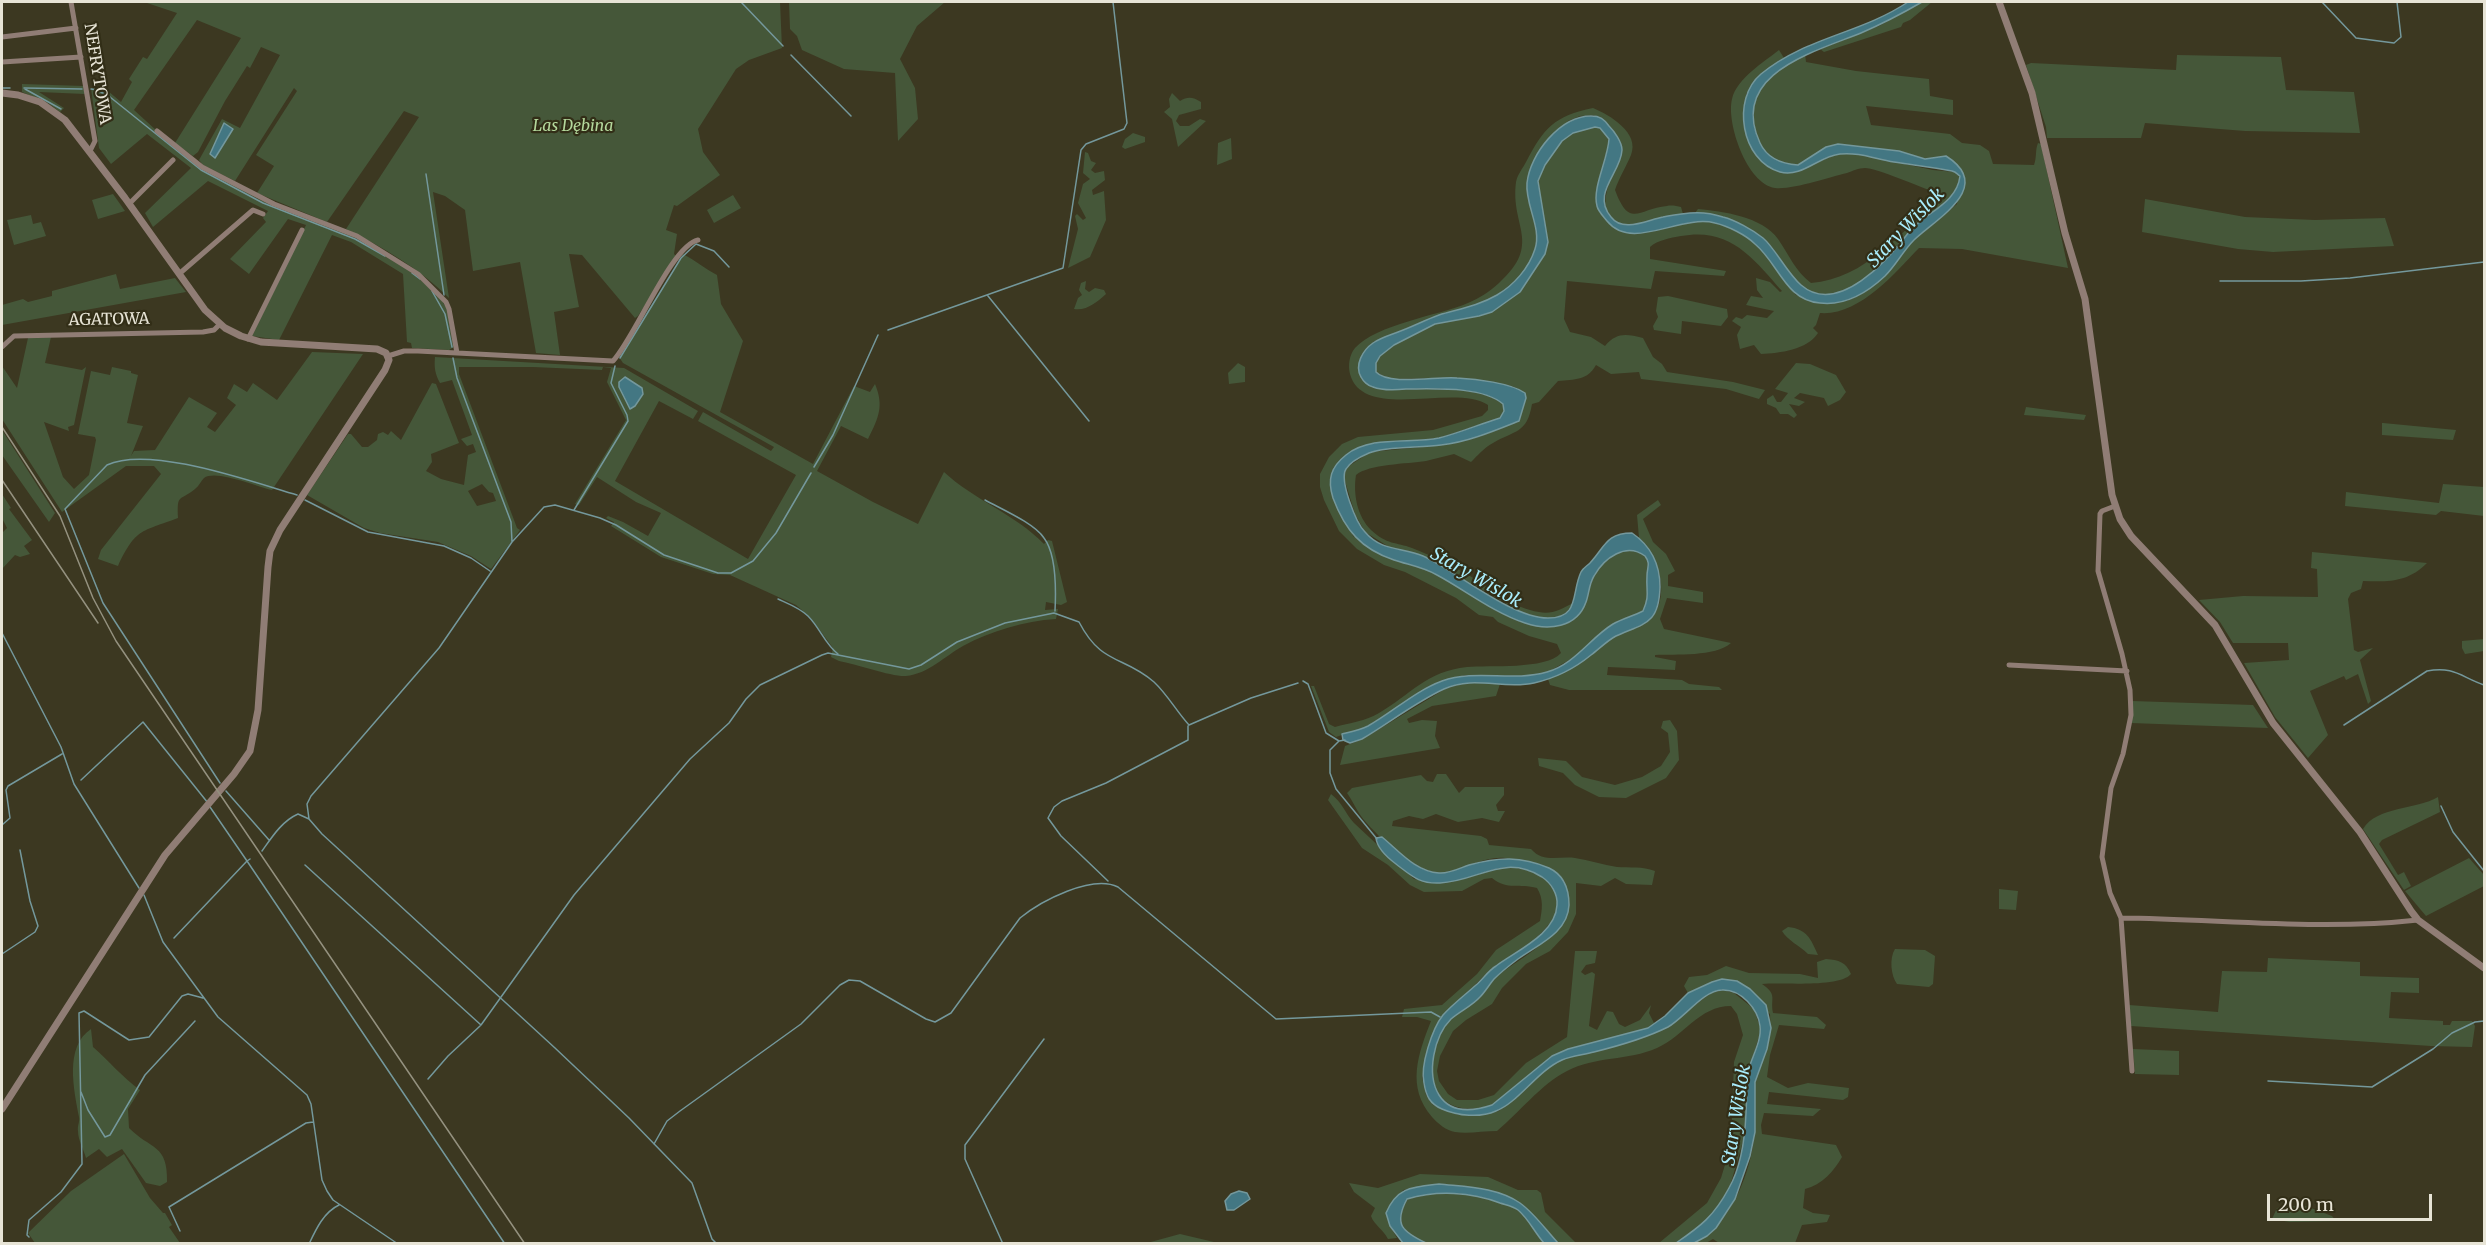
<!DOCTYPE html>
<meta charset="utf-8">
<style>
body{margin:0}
#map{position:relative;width:2486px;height:1245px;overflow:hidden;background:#3c3821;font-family:Merriweather,serif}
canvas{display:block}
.frame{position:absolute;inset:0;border:3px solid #e7e4d6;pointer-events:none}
.scale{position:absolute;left:2267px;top:1194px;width:165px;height:27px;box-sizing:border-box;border:3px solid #e7e4d6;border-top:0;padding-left:8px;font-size:18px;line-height:21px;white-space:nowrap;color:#e7e4d6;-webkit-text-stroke:4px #322e17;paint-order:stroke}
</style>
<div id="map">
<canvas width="2486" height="1245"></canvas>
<div class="frame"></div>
<div class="scale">200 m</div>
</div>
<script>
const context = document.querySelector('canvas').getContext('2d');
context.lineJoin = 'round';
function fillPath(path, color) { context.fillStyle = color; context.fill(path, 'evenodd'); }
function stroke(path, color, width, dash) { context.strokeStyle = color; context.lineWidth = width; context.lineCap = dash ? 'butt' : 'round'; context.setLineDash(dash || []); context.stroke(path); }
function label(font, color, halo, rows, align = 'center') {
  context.font = font + ' Merriweather,serif'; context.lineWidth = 4.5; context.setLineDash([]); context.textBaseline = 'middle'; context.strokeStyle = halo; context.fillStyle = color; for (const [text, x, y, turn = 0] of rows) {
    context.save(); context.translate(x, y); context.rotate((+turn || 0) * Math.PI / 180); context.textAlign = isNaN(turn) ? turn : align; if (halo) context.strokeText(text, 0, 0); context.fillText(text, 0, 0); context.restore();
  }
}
fillPath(new Path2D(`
 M144,2H780L782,48L749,60L736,69L698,129L703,152L720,175L677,206L674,205L666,230L677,234L674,254L676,256L638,316L635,318L582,255L569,254L579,307L554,312L560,355L536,353L520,262L473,271L465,210L445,196L433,192L449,298C419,268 384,248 346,229L419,117L404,111L327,222L257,193L274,166L256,155L297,91L294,88L235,181L203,165L199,160L222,119L240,128L280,55L261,47L250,68L247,66L225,101L198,152L193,156L175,143L241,38L197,20L134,110L181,153L258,199L361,240L411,271L441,299L447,309L454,347L449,350L412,348L411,343L407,342L403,274L351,242L332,235L279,340L252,336L306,225L288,219L249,274L230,259L266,222L263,218L268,211L208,181L153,227L145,213L191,168L147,134L111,164L99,148L91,88L108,91L121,102L132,82L129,79L143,57L147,59L177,13Z
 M789,2H945L917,26L900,59L915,88L918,119L898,141L895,73L844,69L802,50L797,36L790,29Z
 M1922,2H1932L1910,20L1903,23L1901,27L1824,52L1820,49L1879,26Z
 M1779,50L1784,58L1778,61L1746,94L1754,152L1793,173L1837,154L1852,153L1933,170L1955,172L1960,176C1956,204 1924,213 1909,233C1888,260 1843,312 1804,288C1786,276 1779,251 1763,238C1743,222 1719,216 1695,213L1698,209C1722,211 1763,217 1778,239C1789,255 1796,272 1811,283C1865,279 1901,232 1939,199L1934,192C1921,187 1876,168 1865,168C1859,168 1852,171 1847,173C1829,177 1793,190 1775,188C1747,184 1726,123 1732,99C1737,78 1764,62 1779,50Z
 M1805,54L1806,62L1856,71L1929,79L1930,96L1953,100V115L1866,106L1871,125L1950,134L1962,143L1980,145L1989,151L1993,164L2034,165C2037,157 2035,150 2038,143L2041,144L2068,268L1962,249L1919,248C1894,274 1859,316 1820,313L1816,325L1813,328L1818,333C1807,350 1780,353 1761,354L1754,345L1740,349L1737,335L1741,327L1732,321L1736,317L1742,319L1747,315L1767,318L1774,311L1746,305L1751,296L1763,298L1757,290L1756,278L1770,282L1780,292L1782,291C1753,258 1730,227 1681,236C1670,238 1658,240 1650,247V259L1726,271L1724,276L1655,271L1651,289L1567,281L1564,319L1570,332L1591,337L1605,346C1617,332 1626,334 1643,338L1653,357L1662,364L1667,372L1733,382L1765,390L1759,399L1726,389L1641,379L1639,372L1611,374L1596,365C1587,381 1575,379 1558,381L1539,402L1532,404C1527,434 1515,430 1493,443C1485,447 1477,456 1471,462L1454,454C1445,456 1435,459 1426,461C1407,464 1369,464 1356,475C1353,494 1357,516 1371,530C1387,545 1396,542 1412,548C1435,557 1458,568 1478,581C1498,594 1514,608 1539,612C1551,615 1562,609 1573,603C1563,623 1542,619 1523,613L1421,555L1394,550L1365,532L1355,514L1344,478L1346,468L1370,452L1443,445L1479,437L1519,421L1526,398L1520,390L1512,386L1457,378L1390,379L1376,372V363L1380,356L1394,345L1435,324L1479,316L1491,312L1520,291L1545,254L1548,242L1538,181L1545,165L1562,141L1573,133L1595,126L1600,128L1609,139C1608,158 1592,188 1597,206C1598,211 1603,217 1607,221C1632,251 1682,214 1716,223C1728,226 1747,236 1756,245C1770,257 1783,280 1796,295L1847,301L1858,296L1886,275L1911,243L1957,204L1961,169L1946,156L1925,159L1899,151L1826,147L1798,165C1792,164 1785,164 1779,162C1755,151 1747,115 1758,93C1767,75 1789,64 1805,54Z
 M2177,55L2281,57L2286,90L2354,92L2360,133L2245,131L2145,123L2141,138H2047L2046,127L2026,65L2031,63L2176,70Z
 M22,84L84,86L85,94L39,92L64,108L60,112L48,103L22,92Z
 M1172,93L1180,101C1188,96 1193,97 1201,102V109L1179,115L1176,121L1180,126H1189L1200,119L1206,121L1178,147L1172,119L1164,112L1170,107L1169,99Z
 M1593,108C1610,115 1640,133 1631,155C1626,167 1619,178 1615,190C1630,230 1639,208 1667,206C1671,205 1677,206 1681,207L1683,214C1668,216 1653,222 1638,224C1583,233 1612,174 1622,150L1594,115L1580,116L1568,121L1528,197C1531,212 1539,233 1536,248C1528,279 1494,301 1465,309C1456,312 1447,313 1438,316C1416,324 1395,333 1373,342L1371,387C1408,393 1475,381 1503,404L1504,412L1500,418L1439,438L1369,444L1333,468L1353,536L1377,553L1435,573L1504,613L1556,626C1567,614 1582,601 1590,587C1592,584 1592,580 1593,578C1603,557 1632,538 1649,561L1648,599L1643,611L1612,625L1578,655L1548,672L1524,676L1465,675L1431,686L1366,727L1336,737L1329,732L1311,686H1314L1329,724L1335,727C1349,723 1366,721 1379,713C1410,695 1427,671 1467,667C1489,665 1546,670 1561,653L1557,644L1529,636L1498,622L1493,617L1479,615L1456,598L1405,572L1384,565L1357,549L1339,531L1324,500L1320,487V474L1329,457L1342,444L1358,437L1433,430L1482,416L1488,410V405C1455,383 1363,422 1350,374C1348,366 1349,355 1355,348C1377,324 1437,316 1468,303C1480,298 1489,292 1499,283C1543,243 1510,227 1516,182C1517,175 1523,168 1526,162C1544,128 1554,116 1593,108Z
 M1133,133L1145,137V142L1125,149L1122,147L1125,139Z
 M1231,138L1232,159L1217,165L1218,143Z
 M1085,152L1088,153L1091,161L1096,163L1091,170L1095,173L1104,171L1105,180L1092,190L1093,195L1104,191L1106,220L1090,257L1068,268L1078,229L1075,216L1077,214L1083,220L1086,218L1078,203L1083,184L1090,179L1083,173Z
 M113,194L125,211L98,219L92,200Z
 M733,195L741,208L714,223L707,210Z
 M2145,199L2245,217L2315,220L2385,218L2394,246L2273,252L2238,249L2142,232Z
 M31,215L33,224L41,222L46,236L14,245L7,220Z
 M683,254C695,260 705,269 717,275L721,304L743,341L720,412L813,464L854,386L870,392L875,384C884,406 879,417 868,439L841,426L817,471L873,502L918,524L944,472C974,500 1015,514 1044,544L1048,540L1052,541L1067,602L1061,605L1046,602L1045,610L1058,609L1056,619C1024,621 991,631 963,646C945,656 928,674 906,676C892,677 856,664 839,661L831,657L833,648L811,618L796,605L730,575L713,574L661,557L611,526L614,522L606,518L608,516L623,522L648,536L661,513L636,502L597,477L579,505L575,504L626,420L607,382L611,368L603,367L602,370L533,367H459V374L517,528L520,530L491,569L471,556L438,542L380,533L364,528L307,495L348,434H351L362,447H368L377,440L378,434L383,432L388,435L391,431L401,440L432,383L436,384L459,443L431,454L432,462L426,471L441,479L464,485L468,455L476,452L473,444L467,446L461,439L472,435L452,380L440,383C435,374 434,367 435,357L624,368L698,411L693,419L659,401L615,481L748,559L796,475L698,421L703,412L771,451L774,447L623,363L619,357ZM482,484L489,492L493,493L496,501L477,506L468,491Z
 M116,274L120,289L175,278L186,292L2,325V305L23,299L28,302L52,296V291Z
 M1086,281L1085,289L1089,292L1095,288L1104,290L1106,294C1097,302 1087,311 1074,309L1078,298L1082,295L1079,290L1081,283Z
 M1668,296L1727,309L1728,317L1721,326L1682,321L1681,334L1654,330L1653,326L1658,317L1656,311L1658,297Z
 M51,337L45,363L82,370L86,367L74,425L68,427L69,431L44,422L63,477L74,489L89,475L96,440L95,437L78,434L91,371L110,375L112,367L131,371V373L138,375L127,423L143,426L131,456L134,451L155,450L189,397L217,413L207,427L215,432L236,405L227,398L234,384L247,392L253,383L277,400L312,352L363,354L272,490C257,487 216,469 204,478C201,481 199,486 195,489C179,502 177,493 178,518C141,532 136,528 118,566L98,559L101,550L161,474L154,466H126L62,512L2,419V366L17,388L28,338Z
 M1238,363L1245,367V382L1229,384L1228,373Z
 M1796,363L1810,364L1836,375L1846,392L1840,400L1828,406L1824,398L1800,393L1794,398L1805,402L1799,406L1789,404L1797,415L1794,418L1788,414H1780L1776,408L1767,404V399L1773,395L1777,402H1781L1788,393L1775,389Z
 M2026,407L2086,415L2084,420L2024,415Z
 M2382,423H2383L2456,430L2453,440L2382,435Z
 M2,430L55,513L49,522L2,455Z
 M2443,484L2484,487V516L2441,511L2436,515L2345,506L2346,492L2439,503Z
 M2,494L11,508L9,509L32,540L24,546L30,554L20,557L15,555L2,569V533L7,528L2,518Z
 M1658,500L1661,505L1643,519L1653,542L1666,554L1675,571L1668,575V586L1703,592V603L1667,598L1660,619L1664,629L1731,643C1715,657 1676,654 1655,655V657L1676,661L1675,670L1608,667L1607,675L1682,680L1689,684L1719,687L1722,690H1569L1550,685L1548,679C1574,671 1591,651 1614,637C1624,631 1638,629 1648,621C1672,601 1660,556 1639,538L1637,515Z
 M2312,552L2427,563C2408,582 2390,582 2363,581L2361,589L2351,593L2348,599L2354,650L2358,652L2373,648L2360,660L2371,701L2368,704L2358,674L2346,680L2344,676L2310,691L2328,735L2308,758L2275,717L2244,663L2289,660L2288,643H2233L2220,622L2199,600L2243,596L2318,597L2317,569L2311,568Z
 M2484,639V651L2465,654L2462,648V641Z
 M1472,681L1500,684L1496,696L1432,706L1407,719L1409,723L1422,720L1437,721L1435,736L1440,748L1340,765L1345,746L1363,739L1445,689Z
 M2132,701L2253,705L2268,728L2131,723Z
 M1670,720L1677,731L1679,760L1666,778L1626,798L1599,797L1575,785L1563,773L1539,766L1538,758L1566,761L1582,777L1615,785L1642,777L1661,766L1670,752L1668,733L1661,728L1663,721Z
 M1437,774H1446L1459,793L1465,787H1504V795L1496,805L1498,811H1505L1499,822L1482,818L1458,822L1436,814L1423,819L1409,816L1393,821L1392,826L1481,836L1487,839L1489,845L1531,849C1543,863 1559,856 1575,858C1589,860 1603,865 1617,867C1630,868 1642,866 1655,871L1652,885L1626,884L1615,878L1601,886L1576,883V914L1568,932L1550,951L1526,964L1502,988L1492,1004L1466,1020L1453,1031L1440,1056L1437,1071L1439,1081L1448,1094L1457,1100H1478L1494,1095L1526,1063L1567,1037L1575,951H1597L1595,963L1586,965L1581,972L1585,975L1592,972L1595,974L1589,1026L1597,1030L1607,1011L1613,1012L1619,1024L1625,1027L1640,1020L1651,1005L1649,1013L1654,1023L1648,1028L1552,1056L1492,1105C1428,1124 1417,1063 1449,1021C1457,1012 1470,1006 1479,999C1485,992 1489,983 1496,977C1508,967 1521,960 1534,950C1544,942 1554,931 1564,922L1565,881C1550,876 1519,860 1505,858C1485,856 1465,869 1447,873C1420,877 1380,839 1364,820C1357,812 1353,801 1347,793L1352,788L1421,775L1427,781L1433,782Z
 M1331,794C1342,802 1345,813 1354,823L1414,879L1440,883L1459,880L1507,866L1531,871L1546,880L1555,892L1558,904L1555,917L1544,930L1532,942L1492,968L1441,1018L1422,1077L1426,1095L1433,1105L1459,1115L1485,1114L1499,1111L1550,1066L1564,1059L1622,1044L1694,1006L1711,993L1723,990L1734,993L1754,1009L1761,1030L1749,1070L1744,1138L1730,1186L1714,1213L1701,1227L1676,1243H1659L1707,1203L1721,1178L1731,1145L1734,1062L1743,1035L1737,1014L1731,1006C1699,1006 1684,1036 1657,1048C1628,1061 1595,1056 1567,1071C1540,1085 1520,1112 1497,1131C1483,1131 1468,1134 1455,1132C1447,1131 1437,1123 1432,1117C1406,1087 1418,1054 1431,1021L1417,1017H1402L1404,1009L1442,1005L1477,974L1496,950L1540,921C1542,910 1544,899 1537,888C1519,883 1508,891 1492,878L1484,879L1462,891L1424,892L1410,885L1388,865L1362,848L1328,800Z
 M2438,797L2440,812L2382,840L2379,844L2398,875L2404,872L2411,886L2404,890L2363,829C2377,806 2416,810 2438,797Z
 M2469,858L2484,875V886L2426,916L2405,891Z
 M1999,889L2018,891L2016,910L1999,909Z
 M1788,927C1807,929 1811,939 1818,955L1808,954C1800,946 1787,940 1782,931Z
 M1895,949L1925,950L1935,956L1933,984L1929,987L1897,984C1891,976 1889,958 1895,949Z
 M2268,958L2360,962V976L2419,978V993L2391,992L2389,1018L2443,1021V1025H2450L2452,1021H2472L2475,1026L2472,1047L2431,1046L2131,1026L2129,1005L2218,1012L2222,971L2267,972Z
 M1826,959C1839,960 1846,962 1851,974C1839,988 1783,982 1762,984C1778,995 1770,998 1773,1013L1817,1017L1826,1025L1824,1029L1779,1025L1770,1055L1767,1077L1788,1088L1808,1083L1849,1088L1848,1097L1843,1100L1769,1092L1767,1104L1821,1109L1813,1116L1764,1113L1761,1125L1762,1134L1836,1145L1842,1157C1834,1171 1822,1185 1805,1189L1803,1208L1813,1213L1830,1215L1827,1222L1802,1225L1795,1243H1719L1713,1239L1706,1243H1694C1732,1223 1751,1173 1755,1131C1756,1114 1753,1097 1755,1081C1756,1072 1760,1067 1763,1059C1770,1044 1771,1030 1770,1014L1722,979L1688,993L1684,986L1689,977L1707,975L1726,966L1749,973L1800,974L1818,978L1817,962Z
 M91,1029L93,1047C109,1061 122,1077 140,1090L128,1109L129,1128C151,1150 168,1144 167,1182L160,1186L146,1183L122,1149L107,1157L99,1149L86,1158C84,1150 78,1140 78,1131C77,1126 80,1122 79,1117C74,1090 64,1047 91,1029Z
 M2133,1049L2179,1051V1075L2135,1074Z
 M124,1154L150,1198L163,1213H165L172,1225L169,1227L180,1243H35L28,1233L71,1191Z
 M1420,1174L1488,1177L1518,1190H1537L1541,1193L1545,1212L1576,1243H1558L1520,1203L1506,1196L1439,1184L1403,1190L1390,1226L1397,1238L1388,1239C1383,1229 1374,1225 1371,1216L1375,1208L1354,1192L1349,1183L1378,1188Z
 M1438,1193C1462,1194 1503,1196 1521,1213C1530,1221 1536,1234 1544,1243H1426C1403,1232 1394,1224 1407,1199Z
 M2303,1205L2332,1216L2336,1221L2290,1222L2272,1219L2277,1208Z
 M1180,1234L1214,1242L1217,1243H1147Z`), '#455739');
const water = new Path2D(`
 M1908,2H1922C1903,13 1882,24 1861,33C1814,52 1728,74 1760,143C1767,158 1782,164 1798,165L1826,147L1838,144L1899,151L1925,159L1946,156C1995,187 1937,218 1914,240C1903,251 1896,265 1885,276C1868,292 1845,306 1820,303C1785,300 1779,264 1755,244C1746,235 1728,226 1715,223C1680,214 1632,252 1607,221C1603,216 1598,211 1597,206C1592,188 1608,159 1609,139L1600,128L1595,127L1573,133L1562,141L1545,165L1538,181L1548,242L1545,254L1520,292L1492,312L1479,316L1435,324L1394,345L1380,356L1376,363V372C1389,386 1438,376 1457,378C1476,379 1511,383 1525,393L1526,398L1519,421C1494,431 1468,442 1441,445C1421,448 1386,446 1369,453C1362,456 1350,462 1346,469C1339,480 1356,523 1365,532C1382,552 1403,547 1423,556C1458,572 1511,618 1548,618C1580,618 1571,593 1581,572C1583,568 1587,566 1590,563C1605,547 1606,533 1632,533C1651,546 1660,563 1660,587C1659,624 1645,623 1616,636C1608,640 1599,649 1591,655C1574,669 1556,678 1534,683C1504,690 1474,675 1444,689C1416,702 1389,723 1362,739L1350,743L1343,740L1342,734C1350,732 1360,730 1368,726C1393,712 1415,691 1442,681C1476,669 1512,682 1547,672C1575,664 1590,638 1613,624C1622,619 1633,616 1643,611C1650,595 1646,592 1647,576C1647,567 1651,564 1645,556C1626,542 1604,558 1594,576C1589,584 1589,594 1586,602C1577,628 1548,631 1525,623C1494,613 1465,590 1437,575C1423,567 1409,565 1394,560C1361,549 1345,530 1333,498C1327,479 1331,467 1346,455C1371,435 1410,444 1439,438C1459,433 1480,424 1500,418L1504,411L1503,404C1482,386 1434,389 1406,389C1396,390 1383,391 1373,387C1368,386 1363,381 1361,377C1354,365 1363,350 1373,343C1380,338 1390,335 1398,332C1412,327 1425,320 1439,315C1459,309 1478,306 1497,295C1514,285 1529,268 1535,249C1542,228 1525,205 1527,183C1530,154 1560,116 1591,116C1600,116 1604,119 1609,126C1614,131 1622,142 1622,150C1621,173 1591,193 1611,217C1623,233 1647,220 1663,217C1672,215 1681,214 1690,213C1700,212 1714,214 1723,217C1735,220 1753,230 1763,238C1775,248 1787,273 1801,285C1838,317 1889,259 1909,232C1924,213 1957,204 1960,176C1956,173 1956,172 1952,171C1933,167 1913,165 1894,162C1875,159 1859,152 1840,154C1819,156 1802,178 1780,172C1741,161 1731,99 1761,74C1806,37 1860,34 1908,2Z
 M224,123L233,129L215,158L210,154Z
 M625,377L642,388L643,394L635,406L630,409L619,387V382Z
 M1382,837C1399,851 1416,872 1439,873C1449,874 1460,868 1469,865C1498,857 1521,856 1549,868C1564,875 1569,888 1569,905C1568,933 1537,945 1518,959C1510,965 1501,972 1494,979C1489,985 1485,992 1480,997C1472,1006 1460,1011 1451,1019C1434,1036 1426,1074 1439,1095C1451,1114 1474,1111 1492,1105L1552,1056L1568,1049L1648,1028L1665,1016L1688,993L1712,982L1722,979L1737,981L1750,989L1766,1005L1771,1028L1767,1049L1755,1082V1132L1750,1156L1735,1199L1716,1228L1707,1236L1694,1243H1676C1701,1226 1714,1216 1729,1188C1741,1167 1745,1137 1746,1113C1747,1098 1746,1083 1749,1068C1753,1055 1762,1039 1760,1026C1758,1009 1741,989 1722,990C1704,990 1684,1018 1668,1027C1646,1038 1618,1046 1594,1052C1583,1055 1572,1056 1562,1060C1537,1071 1519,1102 1496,1111C1480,1118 1458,1116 1442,1109C1430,1104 1426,1096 1424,1083C1420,1066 1432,1029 1443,1015C1453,1004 1465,995 1476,985C1483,979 1488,971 1496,966C1516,951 1556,934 1557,905C1558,894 1551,883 1542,877C1504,853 1479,881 1440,883C1419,884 1412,876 1396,864C1388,858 1377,848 1376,838Z
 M1439,1184C1466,1187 1497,1187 1520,1203C1534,1213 1546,1230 1558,1243H1544C1535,1233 1528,1218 1518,1210C1513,1206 1506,1205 1500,1203C1471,1192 1437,1190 1407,1199C1393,1225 1403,1232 1426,1243H1403L1390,1226L1386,1213C1397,1187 1412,1187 1439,1184Z
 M1239,1191L1247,1193L1250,1199L1234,1210H1227L1225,1201L1231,1194Z`);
fillPath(water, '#437783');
stroke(water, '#74989c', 1.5);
stroke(new Path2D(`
 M741,2L783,46
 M2322,2L2356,38L2394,43L2401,37L2397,2
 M791,55L851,116
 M2,88H10
 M24,88L82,89
 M25,89L61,109
 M91,89L97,90L110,97L201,170L263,203L355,239L385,256
 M426,174L444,295
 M412,273L420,279
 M2220,281H2301L2350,278L2484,262
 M432,291L445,314L452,347
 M988,296L1089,421
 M888,330L1063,268L1081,150L1086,144L1124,129L1127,123L1113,2
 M453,358L457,378L511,522L512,542
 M620,358L681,258L696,244L714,251L729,267
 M814,467L833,435L878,335
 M305,500L368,532L444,546L471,558L490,571
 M985,500C1001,509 1034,523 1044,538C1057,555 1056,591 1055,611
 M574,510L628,421L627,415L611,383L615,366
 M778,599C789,604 800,608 808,616C820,628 825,644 838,654
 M2,633L61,747L74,784L139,888
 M1303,681L1308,684L1326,733L1339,741
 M2344,725L2427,671C2454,666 2461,677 2484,685
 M1345,740L1339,741L1330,750V773L1336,789L1377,839
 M81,780L143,722L208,803
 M220,783L103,603L65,509L107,465C150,445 252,482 297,495
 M226,791L269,840
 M2441,806L2453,832L2484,871
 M210,807L247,861L250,859
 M309,819L307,804L311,796L439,648L512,542L544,507L555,505L600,518L616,525L664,555L718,573H731L753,561L776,533L811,473
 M2,825L10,818L6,790L8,786L62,754
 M262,851C272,837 282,821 298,814L309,819L322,834L555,1048L629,1118L692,1183L712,1239L717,1244
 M305,865L481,1025L574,895L690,759L729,723L746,699L760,685L822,655L828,653L909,669L921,665L957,642L1005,623L1054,613L1079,622C1102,666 1123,655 1154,682C1167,694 1177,712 1189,725L1251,698L1298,683
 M1108,881L1061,836L1048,818L1054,807L1062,801L1106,783L1188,740V726
 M144,895L163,942L218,1017L307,1095L311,1104L322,1180L327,1191L333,1200L398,1244
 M174,938L247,861L505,1244
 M2,954L35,932L38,926L30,901L20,850
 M428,1079L448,1056L480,1026
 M2268,1081L2372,1087L2433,1049L2452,1033L2475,1022L2484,1021
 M81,1092L88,1110L105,1137L110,1135L145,1075L195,1021
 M654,1144L667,1121L680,1111L801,1024L840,985L849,980L860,981L926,1019L935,1022L951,1013L1020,918C1041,901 1092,874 1118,887L1276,1019L1431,1012L1440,1017
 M180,1231L169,1207L306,1123L313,1122
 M29,1237L27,1235L29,1220L61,1192L82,1164L79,1013L84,1011L129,1040L149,1037L182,996L188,994L203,998
 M309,1244C316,1229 324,1212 339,1205
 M1003,1244L965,1159V1145L1044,1039`), '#74989c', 1.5);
stroke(new Path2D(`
 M71,2L95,141L90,151
 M2,37L76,28
 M2,62L81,57
 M157,131L202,167L274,204L357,236L418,274L446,302L449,309L457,353
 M129,204L173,160
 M179,274L253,210L263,214
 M248,339L302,230
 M2,347L14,336L203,332L214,330L220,324
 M388,356L404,351H418L613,361C635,338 671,246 698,240
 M2115,506L2102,511L2100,514L2098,571L2122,654L2130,690L2131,715L2123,754L2111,788L2102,857L2110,893L2121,918L2132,1071
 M2009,665L2127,671
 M2121,918C2220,919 2319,931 2418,920`), '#907d75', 5);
stroke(new Path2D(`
 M1999,2L2032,93L2065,233L2085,299L2112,495L2120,519L2131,536L2215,625L2273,723L2360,832L2411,911L2418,920L2484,968
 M2,93L18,95L40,102L65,120L125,198L205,310L225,328L241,336L261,342L377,349L386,353L389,360L385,370L280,530L270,551L268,567L258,710L250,751L234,774L165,855L2,1109`), '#907d75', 7);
stroke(new Path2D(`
 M2,427L60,516L93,598L116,641L525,1244
 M2,480L98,623`), '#94917f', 1.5);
label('16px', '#e7e4d6', '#322e17', [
 ["NEFRYTOWA",97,74,81],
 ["AGATOWA",109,320,-1]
]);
label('italic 16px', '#b4d89c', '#322e17', [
 ["Las Dębina",573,126]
]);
label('italic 18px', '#a9edfc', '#322e17', [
 ["Stary Wislok",1906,228,-46],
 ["Stary Wislok",1476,578,30],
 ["Stary Wislok",1737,1115,-81]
]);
</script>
